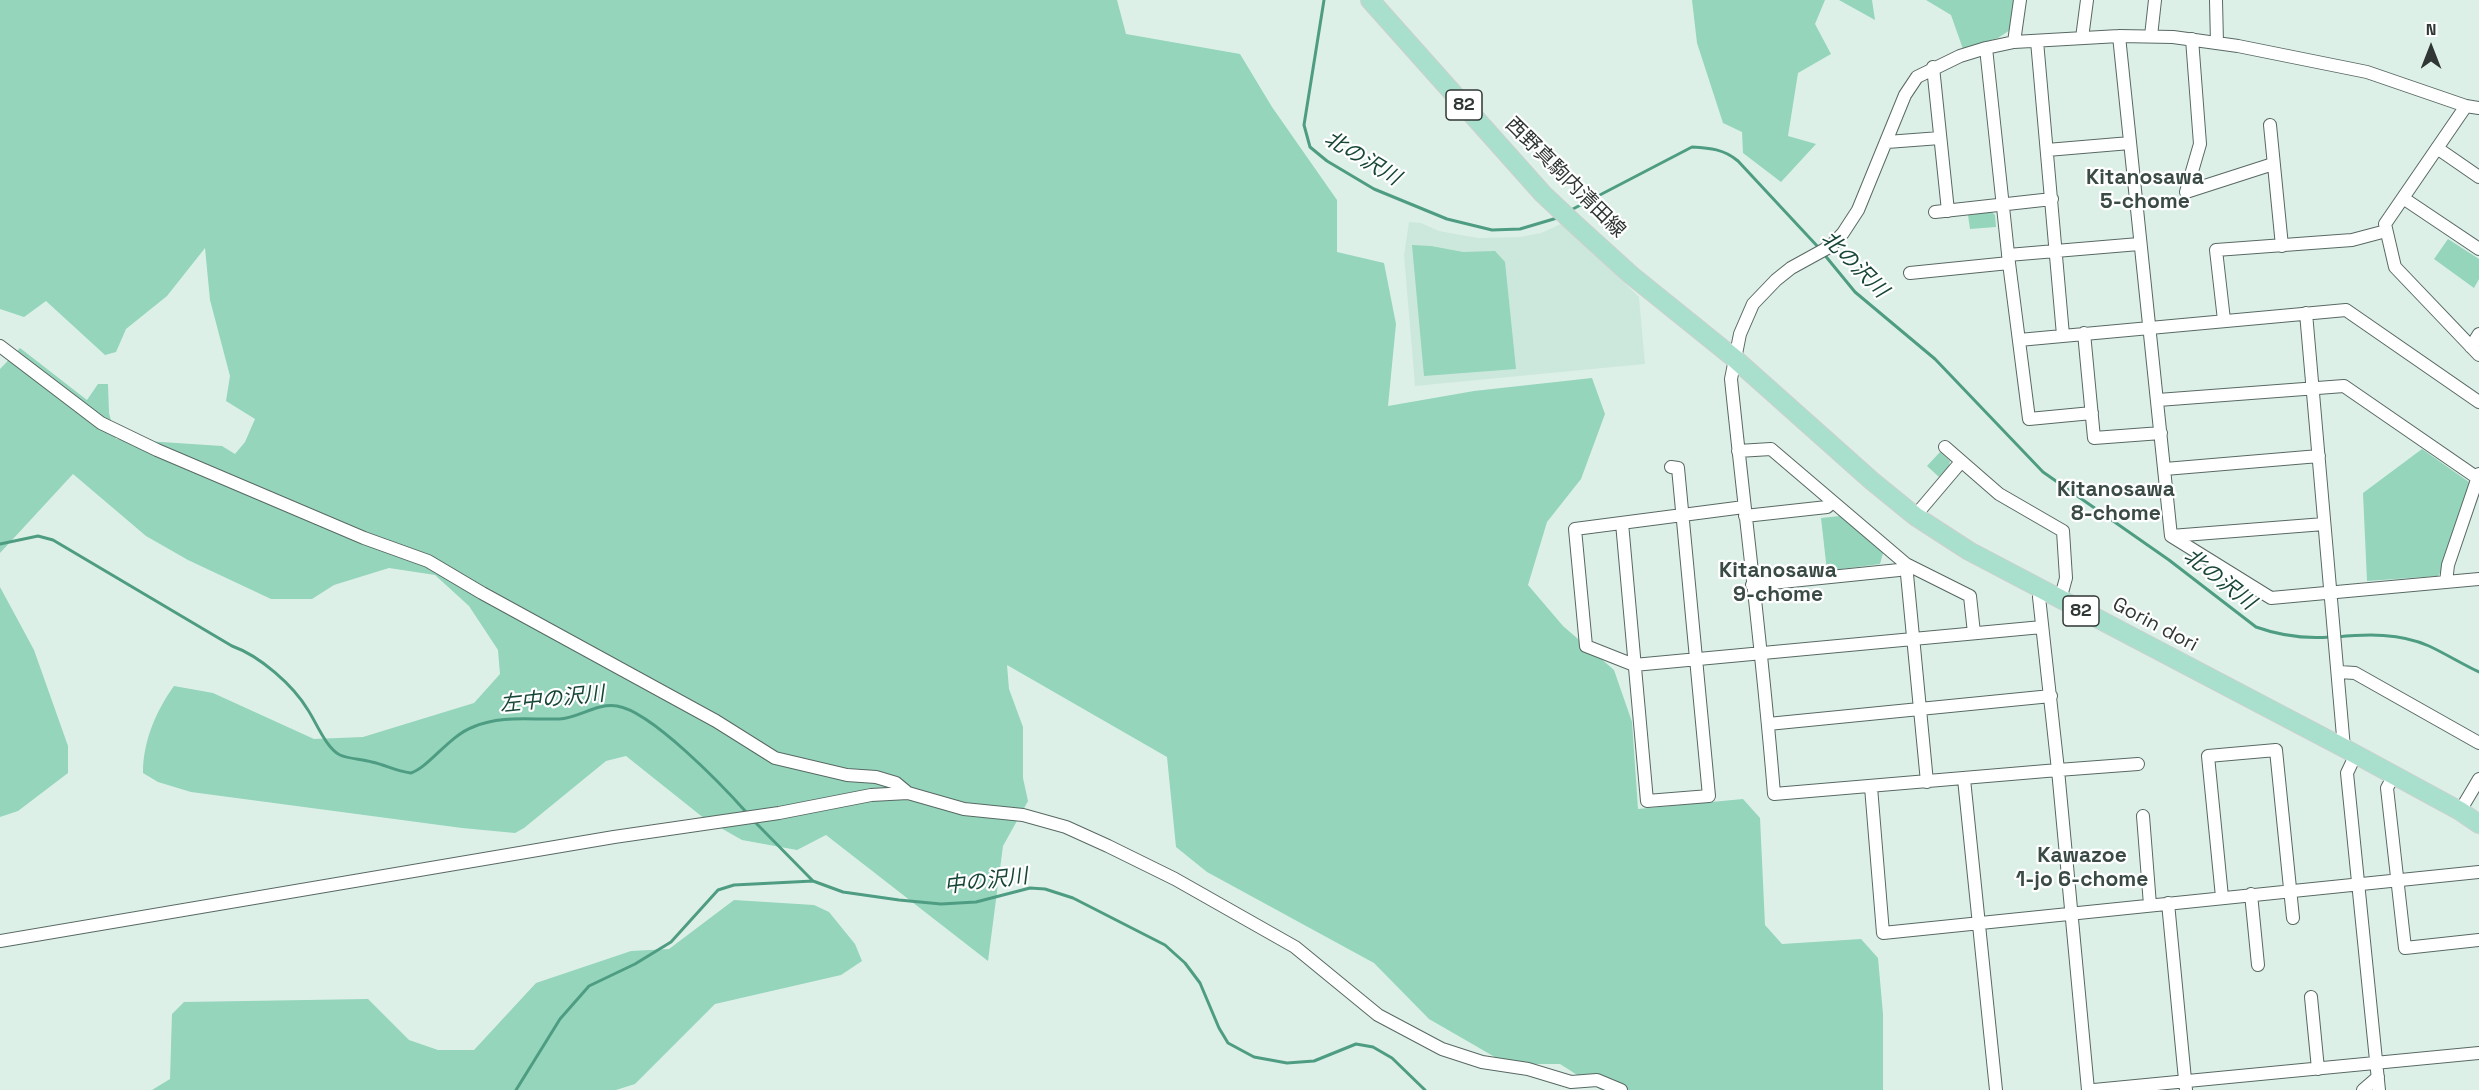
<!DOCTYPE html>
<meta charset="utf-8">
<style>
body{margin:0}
#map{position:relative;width:2479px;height:1090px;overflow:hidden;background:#ddf0e8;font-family:"Space Grotesk",sans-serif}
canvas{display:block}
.north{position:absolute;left:2401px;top:18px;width:60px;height:60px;-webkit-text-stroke:4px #fff;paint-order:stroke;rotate:0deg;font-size:16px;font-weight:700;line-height:24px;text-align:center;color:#2f3633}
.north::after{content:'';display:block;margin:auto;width:21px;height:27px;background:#2f3633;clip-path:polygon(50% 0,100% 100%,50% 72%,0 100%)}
</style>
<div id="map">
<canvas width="2479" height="1090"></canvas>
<div class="north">N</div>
</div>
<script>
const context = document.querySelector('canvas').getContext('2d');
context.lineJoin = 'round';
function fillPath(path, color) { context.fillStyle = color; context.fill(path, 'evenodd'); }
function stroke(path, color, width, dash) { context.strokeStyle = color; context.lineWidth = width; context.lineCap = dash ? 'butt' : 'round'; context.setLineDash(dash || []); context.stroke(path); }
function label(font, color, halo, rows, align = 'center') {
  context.font = font + ' "Space Grotesk","Noto Sans JP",sans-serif'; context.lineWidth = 4.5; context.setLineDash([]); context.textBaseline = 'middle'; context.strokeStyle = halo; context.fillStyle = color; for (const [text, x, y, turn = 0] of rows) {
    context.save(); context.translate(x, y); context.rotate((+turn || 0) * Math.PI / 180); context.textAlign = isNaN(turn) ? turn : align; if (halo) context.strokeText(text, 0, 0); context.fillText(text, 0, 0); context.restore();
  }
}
fillPath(new Path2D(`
 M1409,222L1421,223L1439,231L1478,238L1520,237L1541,233L1563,223L1639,297L1645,364L1415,386L1404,255Z`), '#cce8dc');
fillPath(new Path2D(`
 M0,0H1117L1126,34L1240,54L1272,107L1337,200V252L1384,263L1396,324L1388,406L1474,391L1592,378L1605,414L1581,479L1547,522L1528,585L1563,626L1614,670L1632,722L1638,809L1743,799L1760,818L1765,925L1782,944L1861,939L1878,958L1883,1014V1090H1601L1560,1064H1507L1429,1019L1374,963L1207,872L1176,847L1167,757L1007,665L1009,689L1023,727V778L1028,801L1003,846L988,961L826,835L797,850L742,840L705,819L626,756L606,761L524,828L515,833L462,828L191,792L158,782L143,773C143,741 156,711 174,686L213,693L314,739L363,737L474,703L500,674L498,650L469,606L435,575L389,568L334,585L312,599H271L188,560L146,536L73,474L0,553V369L20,348L87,400L98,384H108L109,413L116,439L222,446L235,454L245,442L255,419L226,401L230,376L210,300L205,248L167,296L126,329L116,352L105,355L46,301L24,317L0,309Z
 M1692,0H1825L1815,24L1831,54L1798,73L1788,136L1816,144L1781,182L1743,153L1742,132L1723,123L1697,43Z
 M1839,0H1872L1875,20Z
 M1926,0H2015L2013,28L1998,38L1963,49L1951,15Z
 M1992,212L1995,215L1996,227L1970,229L1968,215Z
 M2448,239L2479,259V279L2474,288L2434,259Z
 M1412,245L1431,246L1463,252L1495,251L1505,262L1516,369L1424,376Z
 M2422,449L2469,482L2470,491L2442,570L2438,576L2367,581L2363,493Z
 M1940,452L1950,461L1949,466L1939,477L1927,466Z
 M1840,516L1883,553L1880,564L1827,571L1821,518Z
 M0,587L34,650L68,746V773L18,811L0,817Z
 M734,900L814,905L829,912L855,944L862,961L841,975L715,1004L635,1084L616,1090H152L170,1079L172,1014L184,1002L368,999L409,1040L438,1050H474L536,983L631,951L669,949Z`), '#94d5bc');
stroke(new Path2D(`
 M1324,0L1304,125L1310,147L1327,161L1374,189L1447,219L1492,230L1520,229L1557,218
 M1571,210L1692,147C1710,148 1724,149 1738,161L1819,248
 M1823,253L1855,292L1935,359L2043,472L2169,560L2256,627C2281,636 2304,639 2330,637
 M0,544L38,536L53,540L232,646C260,656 293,685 308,710C316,722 326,748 340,755C349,759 362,759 372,762C386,765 395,771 411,773C429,767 449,736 473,727C501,715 530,720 559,719C579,718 596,703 617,706C651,711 723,786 747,813
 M2337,637C2367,634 2400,633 2429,646C2446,654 2462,664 2479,672
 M753,820L813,881
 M516,1090L560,1019L589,986L635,964L671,942L718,890L734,885L813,881L843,892L899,900L941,904L976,902L1030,888L1045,889L1073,898L1165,945L1185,963L1200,983L1219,1028L1228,1043L1254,1057L1287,1063L1314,1061L1356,1044L1373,1047L1392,1058L1425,1090`), '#4e9d83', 3);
const street = new Path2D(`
 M2216,0L2217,43
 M2119,36L2171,536L2271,598L2479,579
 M2151,36L2155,0
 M2082,38L2087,0
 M2192,39L2200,144L2186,192L2273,164
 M2037,41L2063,335
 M2014,42L2020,0
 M1986,48L2009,263L2029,419L2092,413
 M1933,67L1948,211
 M2466,106L2385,224L2395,267L2479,355
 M2270,125L2282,246
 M1887,142L1940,138
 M2437,148L2479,177
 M2047,150L2130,143
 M2403,198L2479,249
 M1935,212L2052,199
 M2008,255L2139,244
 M1910,273L2009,263
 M2306,313L2344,748
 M2224,320L2216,250L2352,240L2386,231
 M2084,333L2094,438L2161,433
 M2019,340L2346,310L2479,402
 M0,346L101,423L157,450L364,538L428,561L482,593L716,721L775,758L847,775L876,777L896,783L908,793
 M2471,347L2479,334
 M2158,400L2344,386L2479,479
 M1945,447L1999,494L2063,531L2066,578L2060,600
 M1738,451L1771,449L1906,564L1970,596L1974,633
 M2165,469L2319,456
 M1744,507L1575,529L1586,646L1634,665L2042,627
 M1745,516L1827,507L1833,502
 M1915,516L1960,463
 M1622,523L1647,801L1709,796L1678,468L1671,467
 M2171,536L2324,524
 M1906,564L1927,782
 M2446,582L2448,565L2479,474
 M1752,585L1899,570L1906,564
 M2043,590L2039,597L2058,770L1774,794C1763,655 1745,517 1731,379L1740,334L1753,304L1776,280L1791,268L1831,246L1843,233L1858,210L1905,95L1917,77L1960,56L1986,48L2014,42L2119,36L2173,37L2238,46L2367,72L2466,106L2479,108
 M2339,672L2355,673L2479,743
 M1768,724L2051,696
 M2356,754L2347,773L2379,1090
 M2394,775L2387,788L2405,948L2479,940
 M1964,779L1996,1090
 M1871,787L1883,933L2479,872
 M2460,811L2479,779
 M2143,816L2150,905
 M2251,894L2258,965
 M2222,897L2208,756L2276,750L2293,918
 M2168,903L2186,1090
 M0,941L614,837L779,813L871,795L908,793L964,809L1023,815L1066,827L1108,846L1175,879L1295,947L1378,1015L1442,1049L1482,1062L1528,1069L1571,1082L1597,1080L1621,1090
 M2311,997L2318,1069
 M2088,1090L2058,770L2138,764
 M2094,1090L2479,1053
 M2363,1090L2378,1077`);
const primary = new Path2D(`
 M1370,0L1543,194L1576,225L1631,275L1734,358L1872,481L1915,516L1969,551L2344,748L2460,811L2479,824`);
stroke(street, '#586963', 14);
stroke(primary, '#cdcfce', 20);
stroke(street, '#fff', 12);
stroke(primary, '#a9e0cd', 18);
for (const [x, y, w] of [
 [1464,105,36],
 [2081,611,36]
]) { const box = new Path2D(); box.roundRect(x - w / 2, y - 15, w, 30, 4.5); context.fillStyle = '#fff'; context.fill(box); stroke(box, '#2f3633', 1.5); }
label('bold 18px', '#2f3633', null, [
 ["82",1464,105],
 ["82",2081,611]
]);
label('20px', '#2f3633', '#fff', [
 ["西野真駒内清田線",1565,178,45],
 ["Gorin dori",2155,625,28]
]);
label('italic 21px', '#174637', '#fff', [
 ["北の沢川",1362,159,31],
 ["北の沢川",1854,265,45],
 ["北の沢川",2219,580,38],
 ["左中の沢川",552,700,-6],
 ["中の沢川",986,882,-7]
]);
label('bold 21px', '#3a4a44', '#fff', [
 ["Kitanosawa",2145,178],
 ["5-chome",2145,202],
 ["Kitanosawa",2116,490],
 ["8-chome",2116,514],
 ["Kitanosawa",1778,571],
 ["9-chome",1778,595],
 ["Kawazoe",2082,856],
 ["1-jo 6-chome",2082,880]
]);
</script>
